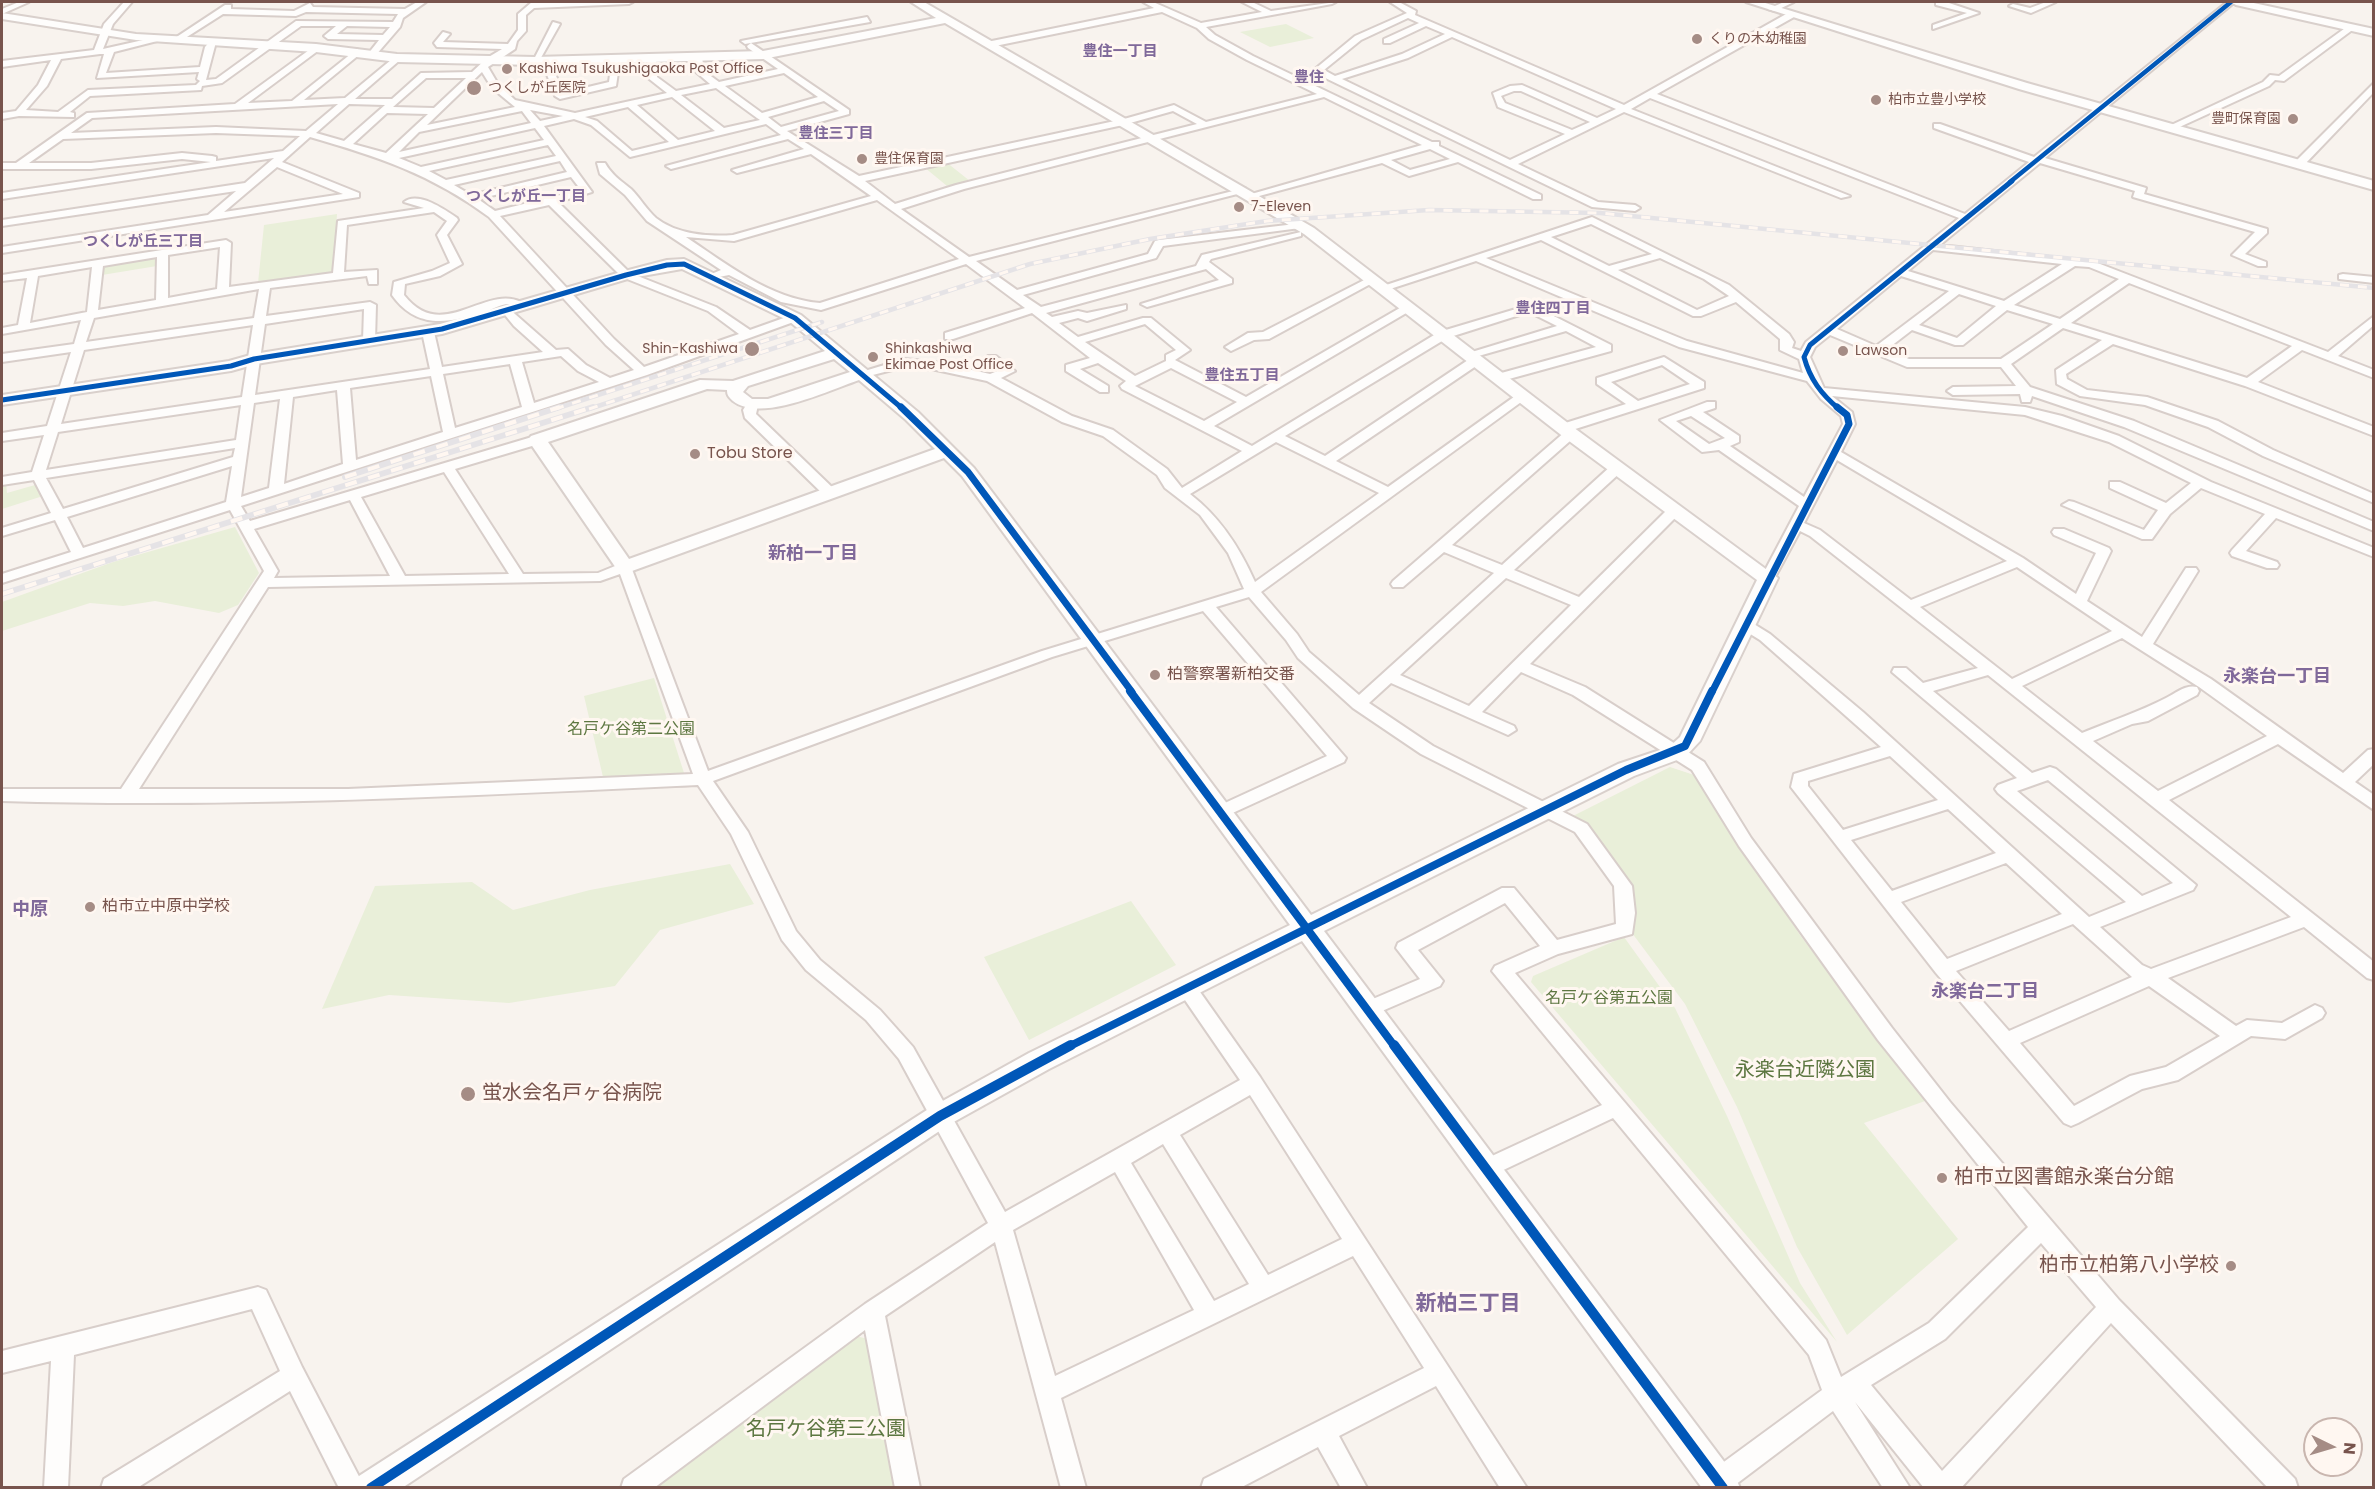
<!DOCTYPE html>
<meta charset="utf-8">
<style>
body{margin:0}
#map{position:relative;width:2375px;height:1489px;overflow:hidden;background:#f8f3ee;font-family:Poppins,sans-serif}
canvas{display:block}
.frame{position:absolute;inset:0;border:3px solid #78544d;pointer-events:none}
.north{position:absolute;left:2303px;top:1417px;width:60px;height:60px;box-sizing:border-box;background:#fff7f1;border:2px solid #c9b6af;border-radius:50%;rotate:95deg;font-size:16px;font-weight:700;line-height:24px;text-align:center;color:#78544d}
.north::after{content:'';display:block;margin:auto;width:21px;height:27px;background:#a58c85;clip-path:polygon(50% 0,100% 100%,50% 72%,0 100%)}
</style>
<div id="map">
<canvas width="2375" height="1489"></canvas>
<div class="frame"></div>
<div class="north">N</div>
</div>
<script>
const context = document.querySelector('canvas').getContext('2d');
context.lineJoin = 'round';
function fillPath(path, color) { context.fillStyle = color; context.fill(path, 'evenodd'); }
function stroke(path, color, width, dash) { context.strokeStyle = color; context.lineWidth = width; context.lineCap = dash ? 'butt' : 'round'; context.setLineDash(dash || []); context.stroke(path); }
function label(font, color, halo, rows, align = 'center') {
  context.font = font + ' Poppins,"Noto Sans JP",sans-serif'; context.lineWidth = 6; context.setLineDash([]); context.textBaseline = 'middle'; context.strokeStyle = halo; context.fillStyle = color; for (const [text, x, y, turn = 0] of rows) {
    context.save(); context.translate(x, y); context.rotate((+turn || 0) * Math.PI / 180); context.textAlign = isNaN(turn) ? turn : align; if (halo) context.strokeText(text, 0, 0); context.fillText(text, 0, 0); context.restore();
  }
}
fillPath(new Path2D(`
 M1286,24L1314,38L1270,47L1240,32Z
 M946,162L970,181L947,186L924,167Z
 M337,214L333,273L258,283L264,225Z
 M154,256L158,258L157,266L102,275L104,265Z
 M2,483H6L7,493L35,485L43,496L2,509Z
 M235,527L259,573L238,605L219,613L155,601L123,606L90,603L2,631V602L113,562Z
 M654,678L684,773L603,777L584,696Z
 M1670,767L1694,775L1800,935L1925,1101L1864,1123L1958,1239L1847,1335L1797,1247L1737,1107L1685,1004L1632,933L1628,883L1569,818Z
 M730,864L754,904L660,930L615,986L509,1003L389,995L322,1009L375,886L472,882L513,910L590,890Z
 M1131,901L1176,965L1029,1040L984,957Z
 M1624,937L1675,1008L1727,1116L1800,1283L1837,1342L1531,982L1533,976Z
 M856,1336L868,1339L896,1487L652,1488Z`), '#e9efd9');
const street = new Path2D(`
 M19,2H29L2,14V9Z
 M124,2H132L113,24L103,49L161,36L165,39L114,52L106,73L200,67L205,47L212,39L216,42L206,80L216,79L296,21L393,22L398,14L306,12L296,16L223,14L179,42L172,40L225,5H231V9L294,11L310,3L313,7L405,9L417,2H426L403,18L400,27L375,56L368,54L379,40L328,39L324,36L336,26H301L222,83L202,86L201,90L90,96L70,112L74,113V117L19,116L2,119V113L16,111L38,85L51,60L2,67V61L94,50L104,24ZM347,26L390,27L383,35L337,34ZM100,54H104L97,78L199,72L197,79L200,81L196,85L88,90L58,112L26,110L47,86L61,59Z
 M532,2H633L629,4L534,8L526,15V31L517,41L515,49L488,67L498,84L515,100L575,113L667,93L648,78V58L652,55L656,58L657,77L676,91L710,84L696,72L694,57L698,54L702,57L704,71L719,82L778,69L748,48L747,46L751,43L849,110V114L787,131L859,176L1124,119L1174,105L1206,122L1317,94L1247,60L1209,39L1197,28L1162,12L990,47L987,46V42L1154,8L1143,2H1153L1201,23L1262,12L1242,2H1252L1271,11L1336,2L1332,4L1206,27L1215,35L1253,56L1432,142H1439V146L1541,195V199H1533L1458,162L1409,176L1382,163L1248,199V195L1422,145L1324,97L964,189L901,209L969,257L1245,188V192L976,261L1017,290L1148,254L1155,241L1159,240L1304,223L1305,225L1300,228L1163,246L1156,258L1023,295L1041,307L1196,266L1202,255L1301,232V236L1211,259L1209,262L1232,279V283L1147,307L1141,304L1219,280L1206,269L1046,313L1052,317L1078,311L1087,313L1126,305V309L1087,321L1078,318L1059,323L1078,337L1143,318H1151L1190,350L1175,360L1246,397L1405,305H1413V309L1214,426L1252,446L1439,332L1526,306H1534L1611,345V351L1498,382L1494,381V375L1596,347L1566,331L1468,359L1462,355L1557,326L1529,312L1447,338L1285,436L1325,456L1471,358H1479V364L1336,461L1388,487L1518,394H1526L1528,397L1261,592L1297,634L1309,652L1359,695L1494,573L1444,552L1403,587H1393L1391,584L1393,581L1566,431H1559V425L1626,404L1597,384V378L1664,357L1704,382V388L1569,431L1578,434L1452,545L1502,565L1612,465H1622V471L1514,570L1579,597L1670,507H1680V513L1530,664L1585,687L1704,762L1751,838L1892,1028L1950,1102L2119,1300L2295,1479L2298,1488H2268L2111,1323L1961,1488H1924L1855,1402L1910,1488H1883L1833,1411L1731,1488H1704L1706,1475L1822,1390L1809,1355L1613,1118L1495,1174L1487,1177L1479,1174L1476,1168L1479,1162L1602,1105L1492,971L1495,966L1540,946L1505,903L1418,950L1443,981L1440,986L1368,1017L1361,1014L1358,1009L1361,1004L1420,979L1396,948L1398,943L1502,888H1514L1557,940L1616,924L1614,886L1575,832L1421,754L1353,708L1298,658L1286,640L1249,597L1216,607L1346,758L1344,762L1226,816L1220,818L1211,812L1214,808L1327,756L1203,611L1052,657L713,781L748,832L796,931L820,960L880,1010L913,1047L1005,1212L1240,1080L1176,987L1179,982L1186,980L1193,982L1260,1077L1527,1488H1500L1436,1386L1339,1436L1367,1488H1341L1318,1447L1240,1488H1201L1204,1479L1424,1368L1353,1256L1061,1398L1086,1488H1061L995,1242L885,1316L920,1488H895L865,1330L654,1488H621L624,1479L865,1304L988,1223L899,1059L866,1020L806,970L782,940L731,834L698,785C466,796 233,808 2,801V789H121L264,571L230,510L2,583V574L71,552L55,520L2,536V528L51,513L34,480L2,485V477L32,472L44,435L2,441V433L47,426L71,352L2,362V354L74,344L81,320L2,334V328L18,325L27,278L2,281V275L226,240L231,243L229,287L333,273L338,221L424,208L404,202C418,191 444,209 457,218L458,220L447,235L462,264L440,276L405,284L404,295C442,344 485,284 521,302V306C515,308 513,304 508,304C501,304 491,310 485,312C448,323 417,330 392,295L394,282L432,271L450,263L437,235L447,221L434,212L347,225L344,272L377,270V284H369L367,276L270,288L266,316L370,302L376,305L375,341L369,345L363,341L364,309L265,324L255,395L430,369L422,332L428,328L434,332L442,367L543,352L514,326L501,310L507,307L556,350L568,349L586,365L610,378L634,370L606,345L489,217C431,174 379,157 310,137L282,162L359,193V197L2,253V247L208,215L236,191L2,226V220L245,183L274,158L2,199V193L211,162L182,159L91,169H2V163H16L87,113L235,104L316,45L319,46V50L248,103L292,101L357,49L361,52L360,54L304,100L345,98L397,55L401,58L400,60L355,99H392L421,73L472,72L487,58L502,49L437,47L434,43L443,32L450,34L443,42L508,44L518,30V14ZM482,72L492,88L515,107L427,125ZM784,73L818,97L762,113L725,86ZM426,78H466L434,108L393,107ZM716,88L757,118L760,120L724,128L681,95ZM672,97L715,131L678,140L637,105ZM824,101L839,111L781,127L768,117ZM338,104L306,131L216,127L71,133L92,118ZM349,104L385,105L344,141L316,133ZM628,107L669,142L632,151L597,121L585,117ZM530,110L563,116L540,121ZM522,111L531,123L399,152L419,132ZM1173,111L1197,124L956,185L895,204L865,181L1123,125ZM387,113L428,114L386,153L353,144ZM574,119L591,125L630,157L766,124L781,135L666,166L671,169L788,139L804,149L732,170L737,173L811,154L871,196L733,235C708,237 676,234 656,218C647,210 640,198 631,189C621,181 611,174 605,163H597L600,174L625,195L647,221L721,270L709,275V279L729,275L781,302L821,310L966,264L1025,308L945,333V339H953L1032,313L1090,358L1066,365V371L1100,392H1108V386L1080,369L1098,363L1126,381L1120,386L1122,389L1242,451L1182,488L1167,469L1113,430L1072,416L1001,378L1015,371L996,356H988L986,359L1000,370L990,374L936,362L904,359L855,374L861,378L904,367L936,370L987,381L1062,422L1103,436L1157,475L1165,488L1200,515L1228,553L1244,589L1042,651L708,771L630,564H620L598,573L523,574L455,469L542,443V437H532L250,521L241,506L647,375L799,320V316L795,314L750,330L716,307L630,273L558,202L592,192L544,126ZM535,128L544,140L421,167L399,158ZM216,133L300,136L283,151L216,161V157L212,156L182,153L91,163H29L63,139ZM548,145L556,156L446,180L429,171ZM1430,149L1450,159L1410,170L1391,160ZM560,161L567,172L471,195L454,185ZM277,167L343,194L224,212ZM571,177L581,190L495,211L478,199ZM877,200L959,259L820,303C770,299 727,264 686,237L734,241ZM549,205L622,277L708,311L739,334L644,367L614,339L500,216ZM220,247L217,289L168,298V255ZM157,257L156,300L98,310L103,266ZM92,267L87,312L30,323L38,276ZM259,289L254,318L86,342L94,318ZM1145,324L1176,350L1166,355V361L1135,376L1085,342ZM253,325L242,397L61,424L84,350ZM561,356L578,371L599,382L534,403L522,362ZM510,364L522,407L455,428L443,374ZM1662,365L1690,384L1638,401L1611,382ZM1171,368L1237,402L1204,421L1135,386ZM431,376L443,432L356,460L350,388ZM337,390L343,464L284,484L293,397ZM280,399L269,488L241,497L254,403ZM241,405L236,440L46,470L58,432ZM1276,442L1379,493L1255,582C1240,548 1220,517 1190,494ZM235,448L233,457L63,509L46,478ZM232,466L226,502L83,548L67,517ZM444,472L509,574L405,576L361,497ZM350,500L390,576L274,578L278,571L254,529ZM620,574L693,774L348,789H139L268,587L600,581ZM1506,578L1571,605L1469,706L1400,675ZM1521,672L1573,695L1692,770L1739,846L1878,1040L2028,1227L1929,1323L1841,1377L1826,1340L1515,973L1558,954L1632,934L1635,913L1632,886L1587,824L1433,746L1369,703L1391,683L1508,735L1516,730L1514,726L1482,712ZM1250,1095L1342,1239L1268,1275L1180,1135ZM1163,1144L1249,1284L1214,1301L1131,1163ZM1115,1172L1194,1310L1055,1376L1013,1230ZM2041,1243L2096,1307L1942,1471L1871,1385L1945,1339Z
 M1390,2H1399L1416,11L1415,15L1624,105L1788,13H1794V17L1657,94L1965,214L2029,162L1934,128V124H1940L2034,157L2227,2H2235L2045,158L2146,188L2144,194L2267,229V233L2245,254L2266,262V266H2258L2232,255L2255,232L2133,197L2135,191L2040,163L1940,245L2095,262L2328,352L2374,316V325L2338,356L2374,370V378L2302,350L2258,382L2374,427V436L2245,386L2113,344L2066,374L2067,379L2087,390L2147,397L2218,421L2273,450L2374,494V503L2263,456L2208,427L2145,405L2080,396L2057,384L2056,370L2102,340L2063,328L2011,364L2030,387L2134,421L2374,522V531L2124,427L2032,396L2030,402H2022L2020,394L1953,395L1947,391L1953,387L2016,386L2001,367H1907L1830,335L1815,347L1810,357L1824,388L2025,407L2062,416L2119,436L2211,482L2374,548V557L2276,518L2246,551L2277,562L2279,565L2277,568H2267L2232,556L2230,553L2232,550L2265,514L2201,488L2170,514L2152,539H2142L2062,505L2069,501L2074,502L2144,530L2158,510L2110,488V482H2120L2166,503L2191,483L2109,442L2025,415L1832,396L1852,412L1855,424L1841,452L2023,558L2076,594L2096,553L2054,535L2052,532L2054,529H2064L2109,548L2111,551L2087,601L2142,637L2186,568H2196L2198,571L2153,644L2211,679L2343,773L2368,750L2374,749V764L2355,782L2374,795V810L2278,744L2169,800L2374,962V980L2367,978L2304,927L2168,978L2236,1026L2247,1020L2282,1023L2315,1005L2322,1008L2325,1013L2322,1018L2285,1039L2251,1036L2178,1080L2142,1089L2078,1123L2071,1126L2064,1123L1936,973L1791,787L1794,774L1881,747L1760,640L1739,627L1736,624L1739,621H1749L1770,634L1863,712L2089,917L2126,902L1998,793L1995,789L1998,785L2017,778L1892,672L1894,668H1906L1923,683L1978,668L1810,536L1800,531L1773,581H1763L1761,578L1799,506L1719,450L1702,452L1660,420L1707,402H1715V408L1703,412L1739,436V442L1730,446L1804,497L1843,424L1841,416L1821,399L1807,381L1679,347L1476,261L1387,290L1377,288L1592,217L1729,285L1789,334L1794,342L1792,348L1801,351L1806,342L1959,218L1650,98L1631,109L1850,196L1841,198L1624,112L1518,164L1598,202L1635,205L1640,208L1635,211L1592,207L1315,73V69L1355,36L1407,13ZM1408,18L1419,23L1384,39V43H1390L1426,26L1445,34L1402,54L1335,76L1324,70L1361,40ZM1452,37L1616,109L1597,118L1522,85L1510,86L1493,93L1498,107L1565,134L1510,160L1342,79L1408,58ZM1514,91H1521L1590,122L1572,130L1505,103L1501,96ZM1591,224L1652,254L1609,266L1551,237ZM1541,240L1693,316H1701L1736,302L1780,339V350L1799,359L1803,373L1687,341L1486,258ZM1933,250L2062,264L2004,301L1908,271ZM1660,258L1704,279L1729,296L1697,310L1618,270ZM2075,266L2089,267L2119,279L2060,319L2014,305ZM1901,276L1949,291L1876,346L1837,329ZM2129,283L2292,346L2247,378L2071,323ZM1959,294L1996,306L1957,338L1919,325ZM2007,310L2053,324L2001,359H1909L1886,350L1912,330L1955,345H1963ZM1691,416L1725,438L1709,444L1676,421ZM1837,460L2007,561L1911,600L1820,530L1804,523ZM2017,567L2112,631L2012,679L1920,607ZM2122,638L2199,687L2267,736L2158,791L2093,741L2132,724L2148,721L2197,695L2199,691L2197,687C2186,684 2176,693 2166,698C2139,712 2111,721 2082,733L2022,686ZM1988,675L2291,917L2151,969L2142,965L2100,927L2193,890L2196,885L2056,769L2050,767L2032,773L1933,691ZM1890,756L1938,800L1843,830L1808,786V781ZM2048,780L2173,883L2142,896L2017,791ZM1948,809L1996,853L1892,891L1851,840ZM2006,863L2062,914L1947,959L1901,902ZM2073,924L2132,977L2009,1031L1956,971ZM2149,986L2220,1036L2166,1067L2130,1076L2074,1106L2020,1043Z
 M1784,2H1794L1775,11L1768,9Z
 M1936,2H1946L1979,13L1933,29V25L1967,13L1936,5Z
 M2046,2H2056L2031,13L2009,6L2013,4L2030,8Z
 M867,17L870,22L745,44L741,41Z
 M553,22L560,24L538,63H532Z
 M2348,26L2355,28L2284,81L2275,80L2269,86L2173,130L2165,128L2263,82L2270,75L2279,76Z
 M616,56L620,59L616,86L560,99L555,96L542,61L546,58L550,61L563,93L609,82L612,59Z
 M2374,83V92L2304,165H2296V161Z
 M2343,274L2374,277V283L2339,279V275Z
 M1372,276L1378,279L1376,281L1269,339L1254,340L1231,351L1225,347L1248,333L1263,332Z
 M752,401L758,405L756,414L835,490V496H825L745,418L743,410L748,402Z
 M258,1287L266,1290L302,1367L365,1488H339L290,1391L137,1488H101L104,1479L280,1371L252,1309L74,1355L68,1488H44L51,1361L2,1373V1351Z`);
const secondary = new Path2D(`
 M911,2H924L1314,228L1577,430L1778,578L1700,741L1685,757L1634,776L1324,931L1735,1476L1740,1488H1702L1302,941L1049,1069L950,1124L402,1488H354L359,1476L930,1108L1029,1053L1290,925L962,476L944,458L632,571H618L528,440L531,436L700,380L733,381L825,351L789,321L682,269L631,278L442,334L256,364L231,371L2,405V395L229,361L254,354L440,324L621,272L667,260L684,259L801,315L918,412L974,468L1311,915L1618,764L1669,747L1680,737L1757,580L1565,438L1304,234L945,23L763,59L535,65L397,62L316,52L136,40L2,19V13L136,34L316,44L397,54L535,57L763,51L936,18ZM834,359L850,372L768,399H752L743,392L748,386ZM859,380L906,420L935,449L629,559L548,442L707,389L727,390C727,396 729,397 733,401C761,423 827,391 859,380Z
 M1746,2H1762L2027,83L2374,181V190L2019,89Z
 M2231,2H2249L2374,29V36L2236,5Z`);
stroke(street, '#d8ceca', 4);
stroke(secondary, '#d9d0cc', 4);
fillPath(street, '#fefdfc');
fillPath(secondary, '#fefdfc');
const railFar1 = new Path2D(`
 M555,409L822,322
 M589,409L1030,264L1150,239L1267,221L1429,210L1600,213L2374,288`);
const rail = new Path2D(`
 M345,477L560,407
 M2,594L593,407`);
stroke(railFar1, '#e5e3e6', 4.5);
stroke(rail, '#e5e3e6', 6);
stroke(railFar1, '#fff7f1', 3, [9]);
stroke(rail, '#fff7f1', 4, [12]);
stroke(new Path2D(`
 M2010,182L2231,2`), '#0057b8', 4.5);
stroke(new Path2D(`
 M2,400L231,366L254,359L442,329L626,275L667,265L684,264L795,318L903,409
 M1839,409C1821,394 1810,379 1804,357L1810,345L2012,181`), '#0057b8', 5);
stroke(new Path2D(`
 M901,407L968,472L1132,692
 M1712,692L1849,424L1847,415L1837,407`), '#0057b8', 7);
stroke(new Path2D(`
 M1130,691L1395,1047
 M1068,1047L1626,770L1685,746L1712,691`), '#0057b8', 8);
stroke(new Path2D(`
 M1394,1045L1723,1488
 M371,1488L940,1116L1071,1045`), '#0057b8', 10);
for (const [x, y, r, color] of [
 [1697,39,6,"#a58c85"],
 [507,69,6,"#a58c85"],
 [474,88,8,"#a58c85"],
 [1876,100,6,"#a58c85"],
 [2293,119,6,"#a58c85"],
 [862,159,6,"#a58c85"],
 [1239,207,6,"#a58c85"],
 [752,349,8,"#a58c85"],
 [1843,351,6,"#a58c85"],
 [873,357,6,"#a58c85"],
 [695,454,6,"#a58c85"],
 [1155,675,6,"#a58c85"],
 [90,907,6,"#a58c85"],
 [468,1094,8,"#a58c85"],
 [1942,1178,6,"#a58c85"],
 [2231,1266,6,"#a58c85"]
]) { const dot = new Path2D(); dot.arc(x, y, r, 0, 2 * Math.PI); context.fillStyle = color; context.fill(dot); stroke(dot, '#fff7f1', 2); }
label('14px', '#78544d', '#fff7f1', [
 ["くりの木幼稚園",1709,39],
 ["Kashiwa Tsukushigaoka Post Office",519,69],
 ["つくしが丘医院",488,88],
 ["柏市立豊小学校",1888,100],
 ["豊町保育園",2281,119,"right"],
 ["豊住保育園",874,159],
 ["7-Eleven",1251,207],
 ["Shin-Kashiwa",738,349,"right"],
 ["Shinkashiwa",885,349],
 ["Ekimae Post Office",885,365],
 ["Lawson",1855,351]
], 'left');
label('bold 15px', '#80699a', '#fff7f1', [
 ["豊住一丁目",1120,52],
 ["豊住",1309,78],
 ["豊住三丁目",836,134],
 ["つくしが丘一丁目",526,197],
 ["つくしが丘三丁目",143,242],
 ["豊住四丁目",1553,309],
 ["豊住五丁目",1242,376]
]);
label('16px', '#78544d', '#fff7f1', [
 ["Tobu Store",707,454],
 ["柏警察署新柏交番",1167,675],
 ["柏市立中原中学校",102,907]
], 'left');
label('16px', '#5d7741', '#fff7f1', [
 ["名戸ケ谷第二公園",631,730],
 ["名戸ケ谷第五公園",1609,999]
]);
label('bold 18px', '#80699a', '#fff7f1', [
 ["新柏一丁目",813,554],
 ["永楽台一丁目",2277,677],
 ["中原",30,910],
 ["永楽台二丁目",1985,992]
]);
label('20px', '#5d7741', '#fff7f1', [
 ["永楽台近隣公園",1805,1071],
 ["名戸ケ谷第三公園",826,1430]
]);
label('20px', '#78544d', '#fff7f1', [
 ["蛍水会名戸ヶ谷病院",482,1094],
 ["柏市立図書館永楽台分館",1954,1178],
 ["柏市立柏第八小学校",2219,1266,"right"]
], 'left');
label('bold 21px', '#80699a', '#fff7f1', [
 ["新柏三丁目",1468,1305]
]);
</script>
